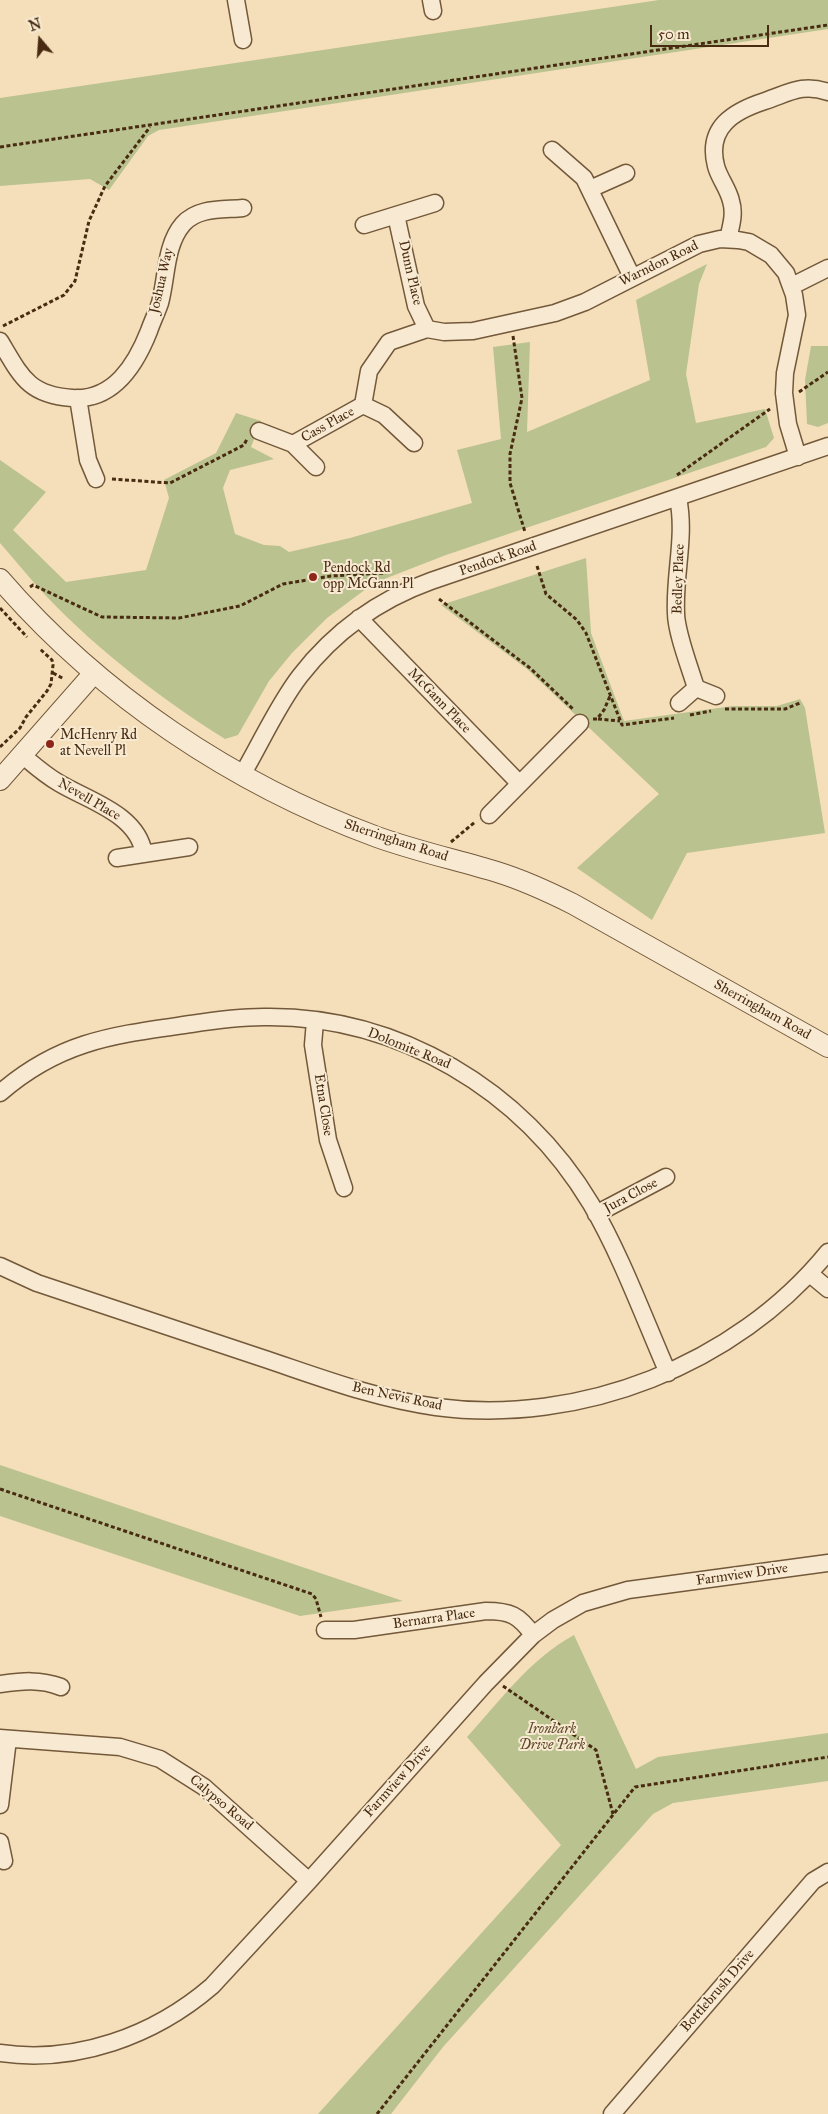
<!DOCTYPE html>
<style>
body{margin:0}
#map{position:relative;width:828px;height:2114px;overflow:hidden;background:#f4dfba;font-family:"IM FELL Great Primer",serif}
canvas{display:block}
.north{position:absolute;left:15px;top:15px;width:50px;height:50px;-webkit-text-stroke:4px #f8ead2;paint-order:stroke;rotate:342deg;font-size:14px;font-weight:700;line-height:20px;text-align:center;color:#482b10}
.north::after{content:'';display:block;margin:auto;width:18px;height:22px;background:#482b10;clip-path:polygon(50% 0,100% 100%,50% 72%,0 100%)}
.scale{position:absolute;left:650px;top:25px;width:119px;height:22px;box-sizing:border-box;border:2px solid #482b10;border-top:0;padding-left:6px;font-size:15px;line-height:18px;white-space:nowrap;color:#482b10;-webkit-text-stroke:4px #f8ead2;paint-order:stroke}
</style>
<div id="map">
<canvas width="828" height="2114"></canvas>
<div class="north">N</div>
<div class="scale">50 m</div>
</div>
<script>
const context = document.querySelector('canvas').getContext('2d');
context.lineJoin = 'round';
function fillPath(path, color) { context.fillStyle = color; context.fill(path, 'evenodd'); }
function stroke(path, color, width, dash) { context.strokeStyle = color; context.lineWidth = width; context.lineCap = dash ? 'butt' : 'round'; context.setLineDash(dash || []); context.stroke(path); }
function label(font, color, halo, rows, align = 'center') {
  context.font = font + ' "IM FELL Great Primer",serif'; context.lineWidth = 4; context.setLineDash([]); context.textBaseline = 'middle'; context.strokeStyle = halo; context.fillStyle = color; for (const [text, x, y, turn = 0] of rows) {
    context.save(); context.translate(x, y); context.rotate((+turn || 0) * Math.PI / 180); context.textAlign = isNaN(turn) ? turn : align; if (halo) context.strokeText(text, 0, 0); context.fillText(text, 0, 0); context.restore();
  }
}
fillPath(new Path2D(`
 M659,0H828V29L159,130L148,136L109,190L90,179L0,186V98Z
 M707,264L699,284L686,374L696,423L765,409L774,438L766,447L446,555L374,583L327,618L292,653L269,681L238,735L225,739C160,698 100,652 47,597C31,580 16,561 0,543V460L46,492L13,530L66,582L146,570L169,498L164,480L216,453L236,413L261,421L251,447L274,459L230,470L223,488L235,534L264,545L280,546L289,552L350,538L472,503L457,450L501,439L493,347L530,342L527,432L650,380L636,300Z
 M811,346H828V423L818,427L807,424L805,380Z
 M586,558L591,633L624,721L733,706H777L800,699L805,708L825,833L687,853L652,920L577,868L659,794L527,669L441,605Z
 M0,1465L403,1601L300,1616L0,1516Z
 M574,1635L636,1769L658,1757L828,1733V1781L673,1803L653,1814L443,2047L391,2114H318L561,1845L467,1737C500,1701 530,1659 574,1635Z`), '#bac290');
const minor = new Path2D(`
 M236,0L243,40
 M431,0L433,11
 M552,150L584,178L632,277
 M590,189L626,173
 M396,215L416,306L427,329
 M364,225L435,203
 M728,239C731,226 735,214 731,201C728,188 719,178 716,166C706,127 734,111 765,101C789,93 802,83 828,92
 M792,286L828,268
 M0,341C21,376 28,395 72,398C114,401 136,364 149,331C152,322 157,312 160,303C167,277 165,245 183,224C198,207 223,210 243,208
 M78,398L88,460L96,479
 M363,405L384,415L414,443
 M259,431L293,444L316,467
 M293,444L363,405L369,371L389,342L427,329L444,332L473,331L555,313L585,302L699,244L720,239L738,240L749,242L771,255L786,273L794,295L797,315L785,373L784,393L788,424L798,457
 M678,498C686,536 674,575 676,613C676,632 690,668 696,688L716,696
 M359,618L520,784
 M679,703L696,688
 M22,755C34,765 45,775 59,783C89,801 138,814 144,854
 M242,775C261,743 277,706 300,676C334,632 378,600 431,581L828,446
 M489,815L580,723
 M117,858L189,847
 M315,1021L313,1045L328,1140L344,1188
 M0,1093C61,1040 115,1035 191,1024C216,1020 240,1017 264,1017C398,1015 523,1090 591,1204C621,1255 644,1318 668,1373
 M596,1214L666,1177
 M0,1266L37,1283C112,1308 187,1333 262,1358C319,1377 376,1399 436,1407C580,1426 736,1365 828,1252
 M810,1274L828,1289
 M325,1630H354L486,1611C510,1611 519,1615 533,1635
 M0,1684C22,1681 40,1679 61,1687
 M0,1738L120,1747L160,1759L204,1787L309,1881
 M0,1805L8,1739
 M0,1842L4,1861
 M0,2053C76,2064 154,2036 212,1986L309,1881L486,1683L533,1635L553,1620L583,1603L628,1590L828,1563
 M612,2114L813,1881L828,1872`);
const tertiary = new Path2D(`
 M0,579C100,695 233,784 377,837C416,851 457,860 497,872C523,880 549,892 573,904L828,1047
 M0,780L94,673`);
stroke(minor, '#73583a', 19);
stroke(tertiary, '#73583a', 22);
stroke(new Path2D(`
 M0,147L828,25
 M3,326L64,295L75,281L89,221L105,186L150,127
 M513,336L522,398L510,454V483L525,532
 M799,392L828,372
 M677,475L770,409
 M112,479L170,483L244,445L247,439
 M537,566L546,594L577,620L586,633L622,725L674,718
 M30,587L33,585L102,617L179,618L240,606L283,584L331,576L386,573
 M439,599L530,668L574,710
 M0,608L27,637
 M53,673L64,679
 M725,709H785L800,703
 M690,715L711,711
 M593,719H597L604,710L610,696
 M598,719L620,721
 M0,747L20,728L26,717L47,691L51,684L53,665L52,660L40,649
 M451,842L475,822
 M0,1489L312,1594L316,1599L321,1617
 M503,1686L596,1750L613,1814
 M377,2114L635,1787L828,1757`), '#482b10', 3, [4, 2.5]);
stroke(minor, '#f8ead2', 16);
stroke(tertiary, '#f8ead2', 20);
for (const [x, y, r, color] of [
 [313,577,5,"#8f2418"],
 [50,744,5,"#8f2418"]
]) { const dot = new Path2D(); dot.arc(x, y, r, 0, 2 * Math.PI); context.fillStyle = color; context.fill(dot); stroke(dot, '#f8ead2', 2); }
label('14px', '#482b10', '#f8ead2', [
 ["Warndon Road",659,264,-26],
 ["Dunn Place",410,273,77],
 ["Joshua Way",162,281,-77],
 ["Cass Place",328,425,-29],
 ["Pendock Road",498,559,-19],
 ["Bedley Place",679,579,-88],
 ["McGann Place",439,701,46],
 ["Nevell Place",89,800,30],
 ["Sherringham Road",396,841,18],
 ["Sherringham Road",762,1010,29],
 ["Dolomite Road",409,1049,22],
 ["Etna Close",323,1105,81],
 ["Jura Close",631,1196,-28],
 ["Ben Nevis Road",397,1397,12],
 ["Farmview Drive",742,1575,-8],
 ["Bernarra Place",434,1619,-8],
 ["Farmview Drive",398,1781,-48],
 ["Calypso Road",221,1803,40],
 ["Bottlebrush Drive",718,1991,-49]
]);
label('14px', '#482b10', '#f8ead2', [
 ["Pendock Rd",323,569],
 ["opp McGann Pl",323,585],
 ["McHenry Rd",60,736],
 ["at Nevell Pl",60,752]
], 'left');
label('italic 14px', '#5f492a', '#f8ead2', [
 ["Ironbark",552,1730],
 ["Drive Park",552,1746]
]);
</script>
